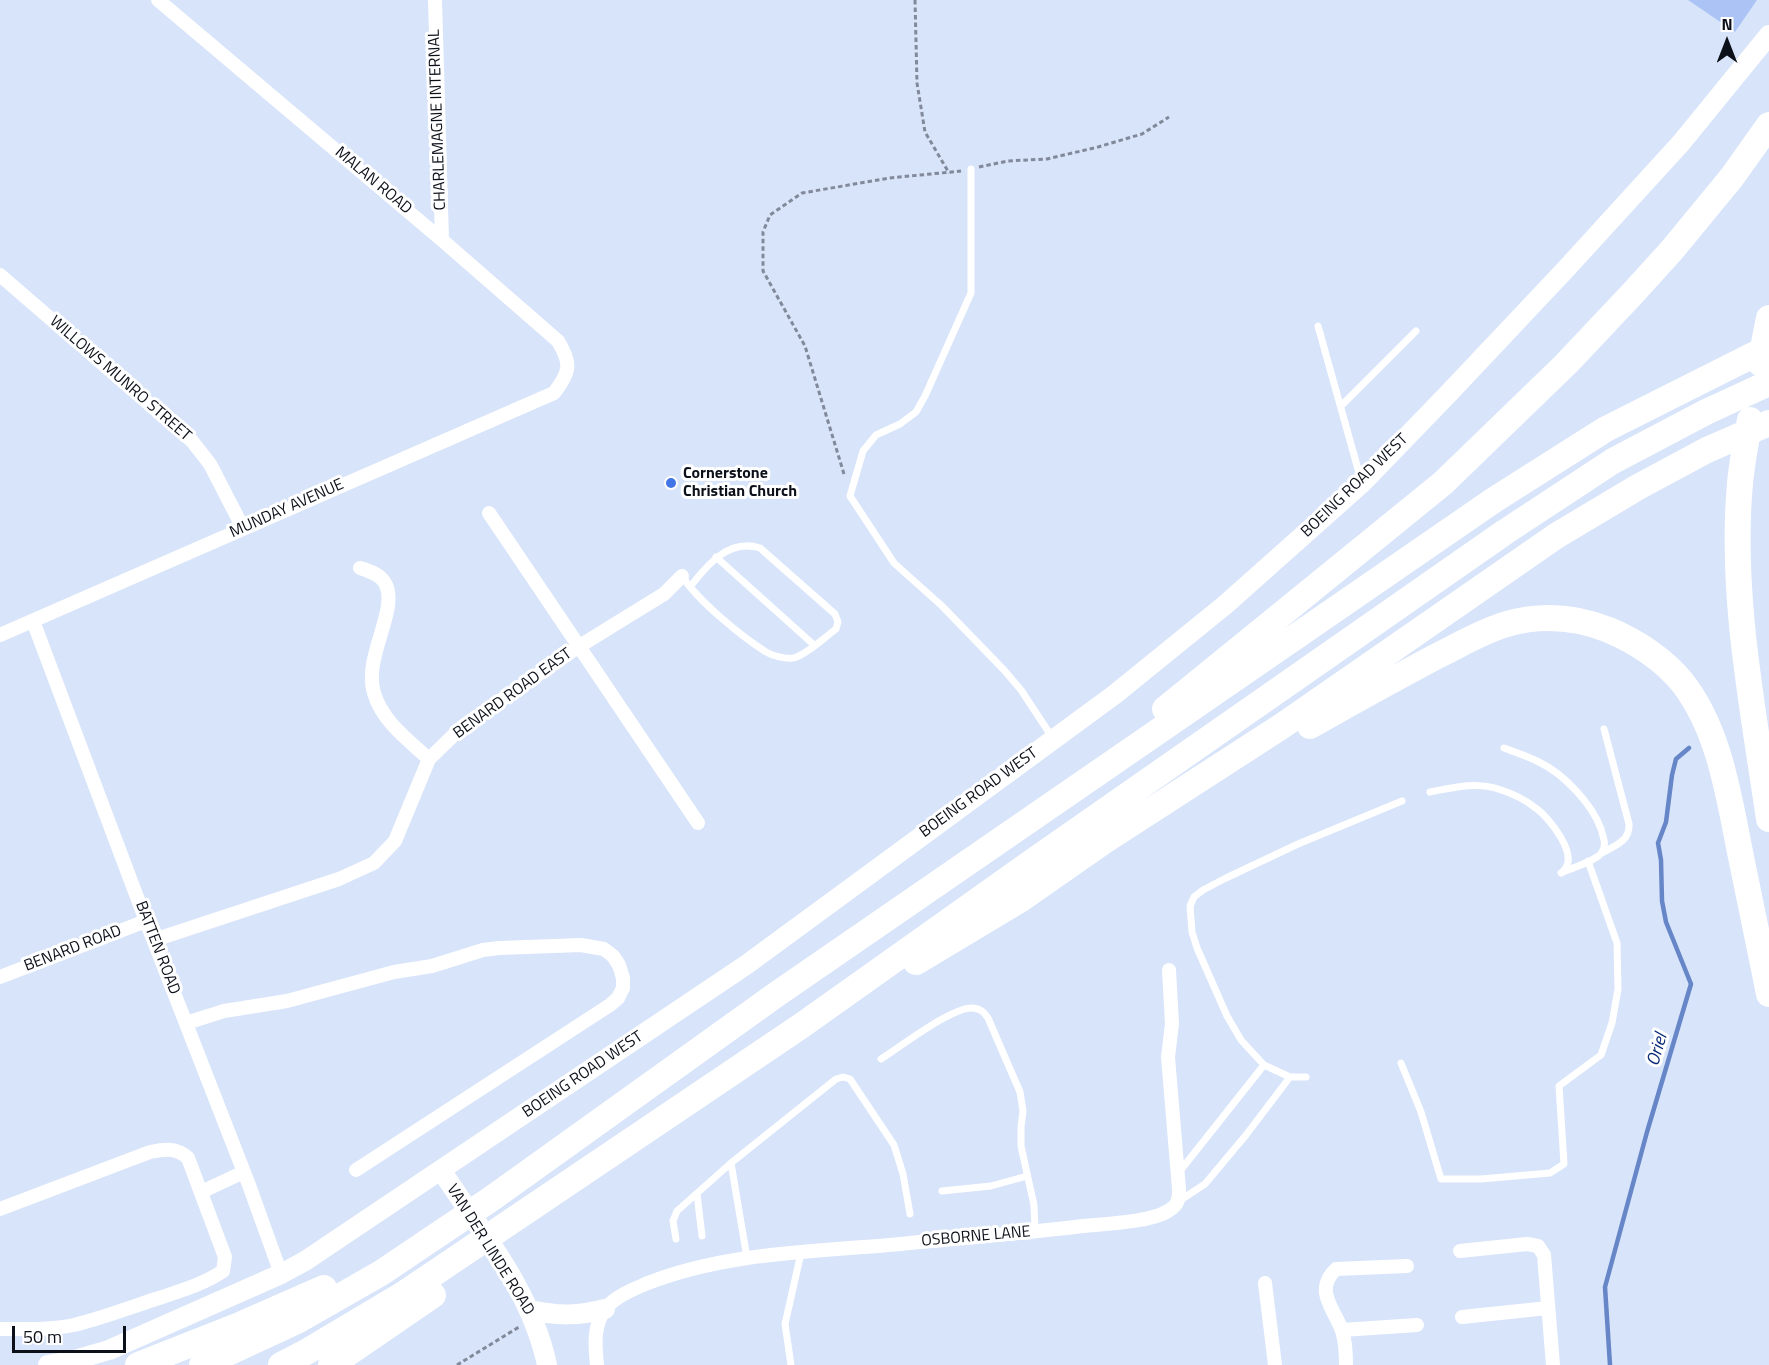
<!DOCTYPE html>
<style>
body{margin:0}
#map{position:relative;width:1769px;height:1365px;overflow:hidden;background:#d8e4fa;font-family:"Titillium Web",sans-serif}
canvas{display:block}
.north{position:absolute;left:1697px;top:12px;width:60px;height:60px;-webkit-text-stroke:4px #fff;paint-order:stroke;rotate:0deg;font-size:16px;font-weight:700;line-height:24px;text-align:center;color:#0c1019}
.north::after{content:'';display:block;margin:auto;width:21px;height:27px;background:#0c1019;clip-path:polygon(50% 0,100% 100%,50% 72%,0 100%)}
.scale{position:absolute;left:12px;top:1326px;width:114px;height:27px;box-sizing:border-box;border:3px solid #0c1019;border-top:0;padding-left:8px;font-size:18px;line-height:21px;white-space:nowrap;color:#0c1019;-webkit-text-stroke:4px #fff;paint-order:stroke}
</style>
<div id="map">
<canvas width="1769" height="1365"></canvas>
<div class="north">N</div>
<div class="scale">50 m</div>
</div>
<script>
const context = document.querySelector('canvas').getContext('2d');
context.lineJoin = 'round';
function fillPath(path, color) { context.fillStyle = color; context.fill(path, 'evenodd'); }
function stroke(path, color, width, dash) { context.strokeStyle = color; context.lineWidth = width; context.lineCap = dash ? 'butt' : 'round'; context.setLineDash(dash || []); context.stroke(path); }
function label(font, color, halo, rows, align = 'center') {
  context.font = font + ' "Titillium Web",sans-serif'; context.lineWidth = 6; context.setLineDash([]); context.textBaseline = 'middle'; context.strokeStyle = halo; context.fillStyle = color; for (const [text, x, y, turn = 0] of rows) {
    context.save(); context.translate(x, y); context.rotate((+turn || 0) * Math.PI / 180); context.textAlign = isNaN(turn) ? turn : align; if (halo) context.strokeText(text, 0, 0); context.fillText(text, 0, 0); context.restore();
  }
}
fillPath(new Path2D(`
 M1688,0H1757L1735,32Z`), '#abc4f5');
stroke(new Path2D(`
 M1610,1365L1605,1287L1647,1132L1691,984L1666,922L1662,901L1661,860L1658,843L1666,822L1672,775L1676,759L1689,748`), '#6686c8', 4.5);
stroke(new Path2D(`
 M915,0L917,83L925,132L949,173
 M979,167L1008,161L1047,159L1098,147L1142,134L1169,117
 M844,474L805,346L763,271V232L770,215L802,193L890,178L961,171
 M457,1365L519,1327`), '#818a9a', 3, [4.5, 3]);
stroke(new Path2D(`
 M971,169V293L925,396L916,412L900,424L876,435L863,451L850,496L894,563L942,606L1004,670L1021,690L1052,737
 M1318,326L1361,480
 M1341,406L1416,331
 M716,557L814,645
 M682,576C698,601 741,636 766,652C773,656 785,659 793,658C805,656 825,637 836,629L838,622L835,614L760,548C729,538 707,565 690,587
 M1504,748C1515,752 1527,756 1539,762C1564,774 1592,804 1601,829C1603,837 1607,844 1602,852C1597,861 1571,868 1561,873
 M1430,792C1452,788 1474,782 1495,788C1509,792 1526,800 1537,809C1550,819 1580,856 1563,871
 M1602,853C1616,845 1630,841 1629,824L1604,729
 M881,1059C900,1047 953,1006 973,1008C981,1009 984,1012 988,1018L1020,1092L1023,1111L1021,1127V1146L1034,1205L1035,1231
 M1401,1063L1421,1112L1441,1179H1481L1550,1173L1564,1164L1559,1086L1601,1055L1612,1023L1618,989L1617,943L1588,861
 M1306,1077H1290L1264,1065L1241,1040L1227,1016L1197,948L1192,932L1190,906L1194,897L1203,890L1226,878L1298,844L1402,801
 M731,1163L836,1079L843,1077L850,1079L894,1145L903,1174L910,1214
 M1180,1171L1264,1065
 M942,1191L991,1186L1027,1176
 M697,1194L702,1236
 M1179,1201L1205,1184L1246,1135L1290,1077
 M676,1239L673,1221L677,1211L731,1163L747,1258
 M791,1365L785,1324L801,1253`), '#fff', 7);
stroke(new Path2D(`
 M435,0L442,240
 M0,275L192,441L210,464L243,528
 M489,513L698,823
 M360,568C370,571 382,575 386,585C398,611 363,658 374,693C382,721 408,740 429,759
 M33,621L146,921L249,1185L281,1274
 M0,635L554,393C570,372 572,364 558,341L442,240L158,0
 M154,940L339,879L374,863L395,841L429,759L462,727L578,647L664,594L682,576
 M0,977L146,921
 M186,1023L224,1011L287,1001L394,972L432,966L483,950L499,948L581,945L604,949L613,956L619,965L623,978V988L618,998L610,1005L356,1170
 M201,1192L244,1172
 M0,1209L150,1152C164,1149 176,1147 188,1158L225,1257L223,1271C204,1284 180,1291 159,1298C131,1307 103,1318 74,1325C50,1330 25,1329 0,1329
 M1460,1251L1527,1244L1538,1246L1544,1255L1553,1365
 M1265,1283L1275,1365
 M1462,1317L1548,1308
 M1342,1330L1417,1325
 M597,1365C595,1346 593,1324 606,1308C616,1296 634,1289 648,1283C725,1253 809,1252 889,1245C951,1239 1013,1234 1075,1227C1099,1224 1149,1223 1168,1211C1178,1205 1179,1200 1179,1189L1168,1057L1172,1024L1169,970
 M1346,1365C1346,1354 1346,1342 1342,1331C1335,1309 1313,1291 1336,1269L1407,1266`), '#fff', 14);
stroke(new Path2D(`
 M441,1170C481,1231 532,1292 547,1365
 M530,1310C557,1316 579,1316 605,1309
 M48,1365L67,1362L109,1350L281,1274L305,1261L746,965L1114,695L1225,605L1362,483L1449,393L1565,270L1681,143L1769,35`), '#fff', 20);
stroke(new Path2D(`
 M1760,363L1769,318
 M1750,420C1746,441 1742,462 1740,483C1730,595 1753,708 1769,819
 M1165,709L1443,483L1566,364L1633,293L1672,250L1732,177L1769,125
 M1310,726C1352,702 1394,679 1437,656C1460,645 1482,631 1507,624C1542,614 1576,617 1609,630C1637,642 1662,658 1682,682C1720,730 1729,798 1741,857C1750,902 1760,948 1769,994
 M916,962L1021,899L1104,841L1282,726L1556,536L1638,487L1707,450L1769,423
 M138,1365L242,1324L324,1288
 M202,1365L297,1321L381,1273L491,1199L777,994L1494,500L1606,429L1769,347
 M281,1365L308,1351L402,1295L801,1026L1036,859L1505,532L1613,461L1706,412L1769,383
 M331,1365L433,1295`), '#fff', 26);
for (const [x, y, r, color] of [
 [671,483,6,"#4275e6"]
]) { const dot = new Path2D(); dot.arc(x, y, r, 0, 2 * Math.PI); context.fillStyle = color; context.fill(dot); stroke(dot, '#fff', 2); }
label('16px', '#0c1019', '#fff', [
 ["CHARLEMAGNE INTERNAL",438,120,-92],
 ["MALAN ROAD",373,181,40],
 ["WILLOWS MUNRO STREET",120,379,41],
 ["BOEING ROAD WEST",1355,486,-44],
 ["MUNDAY AVENUE",287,509,-24],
 ["BENARD ROAD EAST",513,694,-36],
 ["BOEING ROAD WEST",979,793,-36],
 ["BATTEN ROAD",157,948,69],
 ["BENARD ROAD",73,949,-21],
 ["BOEING ROAD WEST",583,1075,-34],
 ["OSBORNE LANE",976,1237,-5],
 ["VAN DER LINDE ROAD",490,1250,58]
]);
label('bold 16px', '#0c1019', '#fff', [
 ["Cornerstone",683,474],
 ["Christian Church",683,492]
], 'left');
label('italic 18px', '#0a2a77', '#fff', [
 ["Oriel",1658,1050,-74]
]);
</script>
